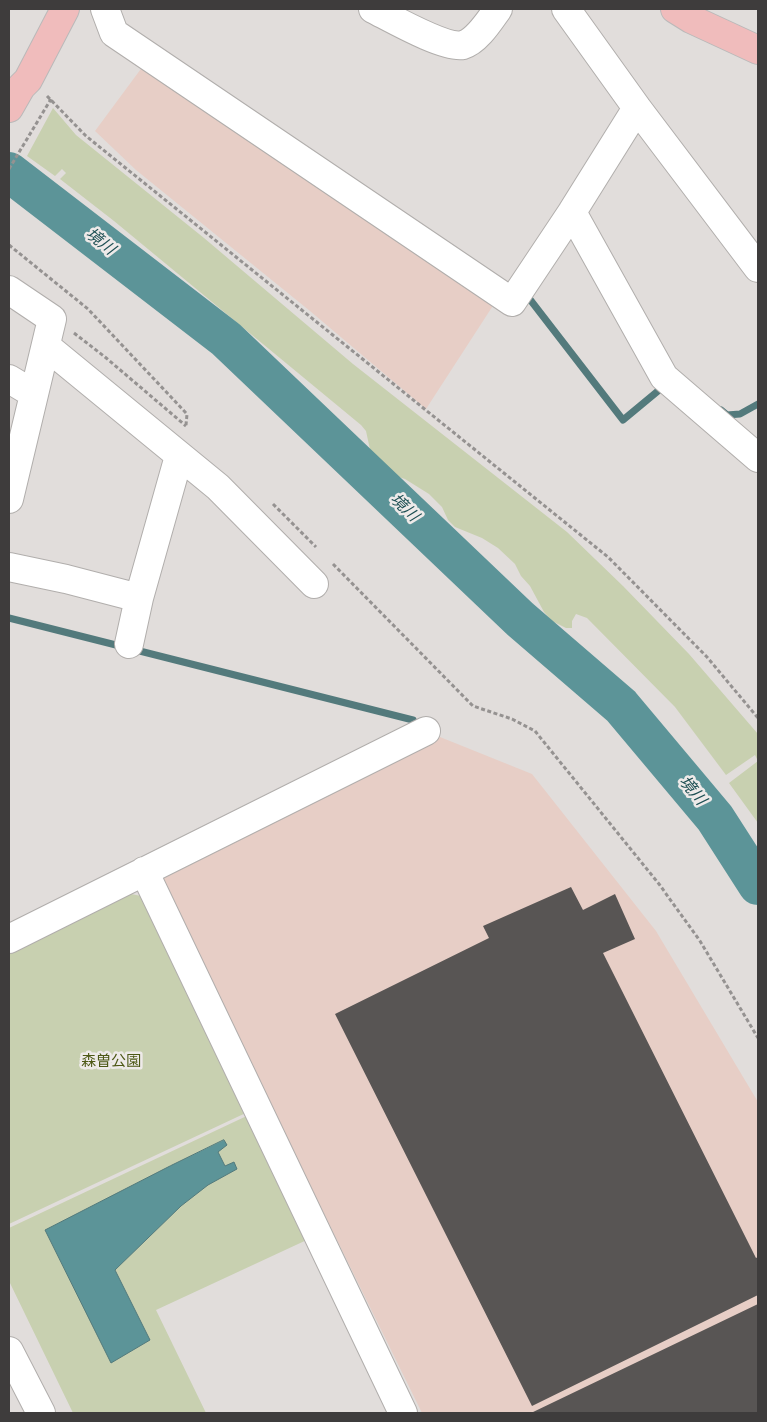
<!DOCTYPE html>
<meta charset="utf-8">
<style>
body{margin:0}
#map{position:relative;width:767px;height:1422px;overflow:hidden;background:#e1dddb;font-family:"Archivo Narrow",sans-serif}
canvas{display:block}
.frame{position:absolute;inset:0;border:10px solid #3e3c3c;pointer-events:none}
</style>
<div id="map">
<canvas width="767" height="1422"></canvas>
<div class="frame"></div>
</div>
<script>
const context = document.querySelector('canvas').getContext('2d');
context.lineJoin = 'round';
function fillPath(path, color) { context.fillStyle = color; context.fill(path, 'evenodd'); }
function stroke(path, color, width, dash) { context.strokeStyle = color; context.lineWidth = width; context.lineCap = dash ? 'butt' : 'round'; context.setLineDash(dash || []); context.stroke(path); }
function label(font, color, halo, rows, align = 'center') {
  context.font = font + ' "Archivo Narrow","Noto Sans JP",sans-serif'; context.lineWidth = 5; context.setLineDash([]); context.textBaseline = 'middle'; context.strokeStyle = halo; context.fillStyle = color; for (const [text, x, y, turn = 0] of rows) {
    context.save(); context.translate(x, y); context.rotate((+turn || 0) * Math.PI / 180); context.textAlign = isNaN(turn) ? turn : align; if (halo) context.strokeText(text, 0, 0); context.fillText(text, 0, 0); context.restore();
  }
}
fillPath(new Path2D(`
 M146,62L496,301L426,409L310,311L136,170L95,131Z
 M440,737L532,774L656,931L758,1102V1413H422L160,880L161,868Z`), '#e7cec6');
fillPath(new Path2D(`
 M53,108L76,135L204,238L353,364L567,532L623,586L689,654L758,734V823L729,783L758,761L755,755L726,775L675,707L587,618L576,614L572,621V628H566L552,621L544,612L530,586L521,576L515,564L498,548L482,538L455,527L448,520L442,507L429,494L405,479L393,475L375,461L371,454L366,431L361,425L114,221L60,179L66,173L62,169L55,176L27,156Z
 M131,894L141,896L250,1111L9,1224V953Z
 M253,1113L311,1238L156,1310L206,1413H73L9,1281V1228Z`), '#c8d0b0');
const water = new Path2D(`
 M224,1140L227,1145L218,1152L225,1166L234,1162L237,1169L208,1185L181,1206L115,1270L150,1340L111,1363L45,1230L170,1166Z`);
fillPath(water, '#5c9498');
stroke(water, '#537a7c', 1);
stroke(new Path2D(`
 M525,293L623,420L664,386
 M721,410L727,415L740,414L758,404
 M9,618L413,720`), '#537a7c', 7);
stroke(new Path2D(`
 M9,172L226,339L520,619L621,706L715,818L758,885`), '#5c9498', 40);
fillPath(new Path2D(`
 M571,887L583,910L615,894L635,939L603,953L756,1258L758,1257V1295L532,1406L335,1014L489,938L483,926Z
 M758,1304V1413H531Z`), '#585554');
const minor = new Path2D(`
 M105,9L114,33L512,302L572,212L637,108
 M373,9C391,18 445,49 463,45C477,41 490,20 498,9
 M566,9L637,108L758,268
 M572,212L664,377L758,458
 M9,290L52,319L9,499
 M46,346L218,487L314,584
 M9,379L34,394
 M9,567L66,579L139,598
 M129,644L139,598L179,456
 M144,871L403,1413
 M9,939L426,731
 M9,1351L41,1413`);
const major = new Path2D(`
 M675,9L691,19L758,50
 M9,108L21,87L28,80L65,9`);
stroke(minor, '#b1aeac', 30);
stroke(major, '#bab9b9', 30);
stroke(new Path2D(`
 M47,96L86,136L608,557L707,657L758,718
 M9,169L51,99
 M9,245L88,309L187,414L186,425
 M74,333L105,357L186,426
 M273,504L316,547
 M333,564L473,706L512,719L535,731L659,884L700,941L758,1038`), '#959291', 3, [4, 2.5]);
stroke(minor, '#fff', 28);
stroke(major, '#f0bcbc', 28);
label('15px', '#4d5816', '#eeeae9', [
 ["森曽公園",111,1062]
]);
label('italic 16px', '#1d4f53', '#eeeae9', [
 ["境川",100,242,38],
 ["境川",404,508,44],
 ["境川",692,791,50]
]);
</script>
